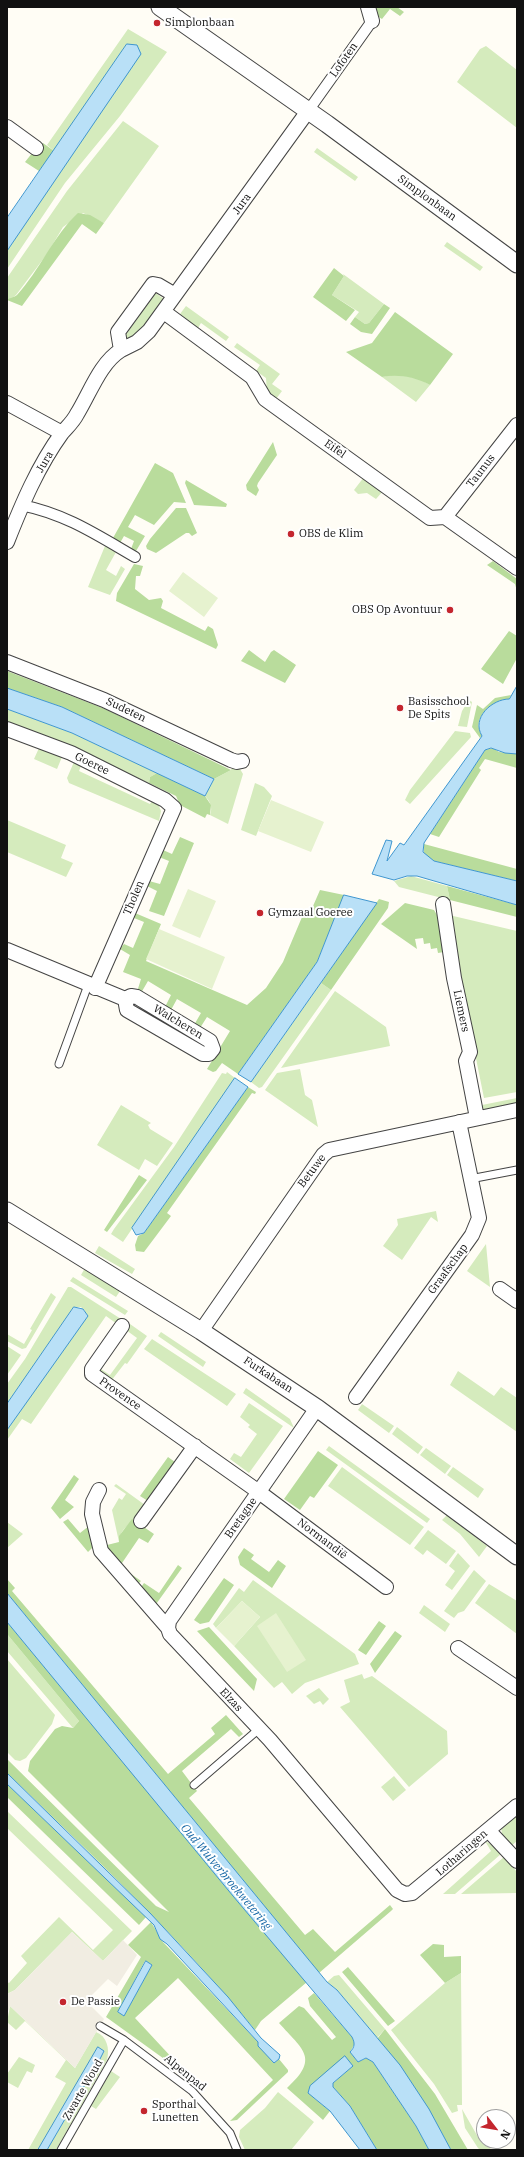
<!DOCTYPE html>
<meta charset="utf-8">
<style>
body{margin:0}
#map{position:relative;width:524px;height:2157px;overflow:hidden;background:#fffdf5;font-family:"IBM Plex Serif",serif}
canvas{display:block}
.frame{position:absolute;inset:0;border:8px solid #111;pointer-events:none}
.north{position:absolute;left:476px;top:2109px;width:40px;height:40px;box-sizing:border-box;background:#fff;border:1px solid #a0a0a0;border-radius:50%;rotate:121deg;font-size:11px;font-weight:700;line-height:16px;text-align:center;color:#111}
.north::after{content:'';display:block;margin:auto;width:14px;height:18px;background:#c4262e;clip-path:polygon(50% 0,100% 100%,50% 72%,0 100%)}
</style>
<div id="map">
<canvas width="524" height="2157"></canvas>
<div class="frame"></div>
<div class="north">N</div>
</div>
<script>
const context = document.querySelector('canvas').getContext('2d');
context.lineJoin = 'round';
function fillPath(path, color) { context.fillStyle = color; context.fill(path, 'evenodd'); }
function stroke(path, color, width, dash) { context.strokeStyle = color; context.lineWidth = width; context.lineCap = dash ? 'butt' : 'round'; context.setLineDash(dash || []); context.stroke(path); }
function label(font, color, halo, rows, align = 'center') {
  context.font = font + ' "IBM Plex Serif",serif'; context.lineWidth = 4; context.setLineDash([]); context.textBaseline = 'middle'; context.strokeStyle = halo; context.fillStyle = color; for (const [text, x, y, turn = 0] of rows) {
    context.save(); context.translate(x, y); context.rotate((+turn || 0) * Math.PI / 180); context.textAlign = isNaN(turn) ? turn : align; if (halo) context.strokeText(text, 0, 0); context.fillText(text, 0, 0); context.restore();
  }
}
fillPath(new Path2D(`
 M128,29L167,52L120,116L65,183L7,269V251L127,44L54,151L47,145Z
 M486,46L517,70V128L457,82L480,49Z
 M123,121L159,146L104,223L83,213L63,227L47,254L16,295L11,299H7V278L67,191Z
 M317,148L358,177L355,181L314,152Z
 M447,242L483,267L480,271L444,246Z
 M343,274L384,304L369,323L365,324L355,317L359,312L332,295L344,276Z
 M154,292L164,299L138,335L126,342L123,331L127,333L154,295L152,293Z
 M186,306L229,337L226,341L201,323L198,328L180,314Z
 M237,343L280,374L272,384L282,391L276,399L267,393L266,378L256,371L260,365L234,347Z
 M396,374L420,379L430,385L416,402L382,377Z
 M364,477L383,491L376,499L367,493L358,494L354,490Z
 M105,546L116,552L106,570L116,576L121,566L125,569L110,595L88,587Z
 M469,700L472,702L467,727L458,726L462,711Z
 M7,709L72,733L157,773L150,777L149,783L66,744L7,723Z
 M455,731L470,733L471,737L410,804L405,800L410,790Z
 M39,748L62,757L57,769L34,759Z
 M74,762L81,766L79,771L150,804L152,801L158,804L161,811L159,821L69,783L67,778Z
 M233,766L240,769L243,774L228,824L210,815C213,808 210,801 205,796L214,779L231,770Z
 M255,783L264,787L272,796L256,836L241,830Z
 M7,820L66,845L61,858L73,863L66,877L7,852Z
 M411,876L447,886L450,900L399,887L394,881Z
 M449,915L517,931V1092L484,1098L448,920Z
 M321,983L331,990L262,1087L259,1088L251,1082Z
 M335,991L386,1027L390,1046L281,1068Z
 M300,1069L305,1095L312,1100L318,1127L265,1090L277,1073Z
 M227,1072L235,1078L123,1242L111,1234L114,1229L174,1147L222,1073L226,1074Z
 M517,1098V1104L483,1110L482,1105Z
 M121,1105L151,1123L148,1125L150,1129L173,1143L157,1166L145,1159L139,1170L97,1145Z
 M436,1211L438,1222L431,1217L402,1260L383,1246L398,1225L397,1219Z
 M486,1244L490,1287L467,1271Z
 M99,1246L135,1269L132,1274L95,1253Z
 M85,1268L120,1291L116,1297L81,1275Z
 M73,1277L128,1311L125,1315L70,1281Z
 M68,1287H71L121,1319L117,1324L106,1316L31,1424L22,1419L7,1440V1430L85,1311L81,1307H74L7,1404V1384L25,1359Z
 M51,1293L56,1297L26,1348L22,1349L7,1341V1334L24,1344L32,1330L30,1329Z
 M130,1324L147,1336L127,1364L125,1363L111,1381L99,1371L101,1369L110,1375L137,1338L126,1330Z
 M161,1332L206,1362L203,1367L158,1336Z
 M152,1339L236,1394L227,1406L144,1349Z
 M7,1346L21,1355L7,1375Z
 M458,1371L494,1396L501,1387L517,1398V1432L450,1385Z
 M246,1388L290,1419L294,1428L243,1393Z
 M249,1403L283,1426L249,1473L230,1459L234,1453L241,1457L257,1434L248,1427L250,1425L240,1417Z
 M362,1404L394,1426L389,1433L358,1410Z
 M397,1427L423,1447L418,1454L392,1434Z
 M329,1446L430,1519L427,1523L326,1450Z
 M426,1448L451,1466L445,1474L420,1455Z
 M342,1467L424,1527L410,1545L328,1486Z
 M453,1467L484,1489L478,1498L447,1475Z
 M116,1484L145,1505C142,1509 139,1515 136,1519C128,1527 121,1527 119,1542L112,1510L119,1498L122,1500L126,1494L114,1486Z
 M447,1515L487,1546L479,1557L460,1534L442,1520Z
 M7,1522L23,1534L7,1548Z
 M428,1530L456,1551L446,1564L427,1550L423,1555L414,1548Z
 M458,1553L470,1566L452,1590L445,1585L455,1571L449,1566Z
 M474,1570L486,1581L464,1611L458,1613L454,1618L444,1611Z
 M253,1580L355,1654L359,1664L305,1683L292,1694L282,1682L274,1688L234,1646L260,1617L242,1601L216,1628L213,1624L239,1588L244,1592Z
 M489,1584L517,1601V1634L475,1603Z
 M424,1605L450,1624L445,1632L419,1613Z
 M7,1634L79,1721L73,1728L7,1651Z
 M7,1659L55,1715L52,1724L26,1758L20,1761L15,1760L7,1752Z
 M362,1674L364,1679L372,1676L447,1731L448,1754L409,1787L340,1707L350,1702L344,1680Z
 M319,1688L329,1699L323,1705L320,1701L314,1704L306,1696Z
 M394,1776L406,1790L393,1801L381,1787Z
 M7,1811L132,1931L103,1961L72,1932L15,1990L7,1994V1982L9,1983L27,1963L21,1956L59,1917L93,1950L113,1930L7,1828Z
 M517,1814V1841L510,1847L503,1838L501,1828Z
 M485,1841L494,1846L501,1854L455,1894H443L491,1851Z
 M504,1857L517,1872V1893L461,1894Z
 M461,1973L462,2105H457L458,2111L452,2113L434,2084L391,2030L445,1983Z
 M339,1975L385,2029L377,2038L337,1990L327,1982L334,1976Z
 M10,2006L75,2068L96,2032C107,2036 110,2049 107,2060L56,2150H47L100,2059L98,2048L38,2150H28L66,2083L55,2077L66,2060L25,2021L16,2030L7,2022Z
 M19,2057L35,2065L32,2073L27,2071L18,2088L7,2082V2074Z
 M111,2071L120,2077L96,2109L91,2106Z
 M278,2092L314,2122L291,2150H245L239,2137L240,2130L265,2108Z
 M462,2109L478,2137L492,2150H480L478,2148L465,2128Z`), '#d5ebbd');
fillPath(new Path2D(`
 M374,7H397L404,12L400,16L390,9L382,19L374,14Z
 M43,143L54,151L39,171L25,162L33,152L35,153Z
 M78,213L90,215L104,223L96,234L82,224L22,306L7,300C9,298 13,298 17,295C40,270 53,236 78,213Z
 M334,268L344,276L332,295L355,310L346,321L313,297Z
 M384,304L390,308L372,334L361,332L350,324L355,317L365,324L369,323Z
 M395,312L453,354L430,385C415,377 398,374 382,377L346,352L372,343Z
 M273,442L277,455L258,483L257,486L259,490L256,496L247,490L246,485Z
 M155,463L173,473L186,503L174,502L154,525L135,515L128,527L145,536L136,551L131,549L134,541L124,536L120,543L113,538Z
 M186,480L227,504L226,507L194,505L185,483Z
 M176,508H186L197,533L192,536L189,533H186L156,553L147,549L146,546L150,539Z
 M493,561L517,579V591L515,584L487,565Z
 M134,564L143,566L140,576H136L135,589L149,600L161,598L163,601L161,608L205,631L208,626L213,629L218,645L216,649L116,601L117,593Z
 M509,631L517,636V658L503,684L481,669Z
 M249,650L265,662L271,652L274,650L296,665L285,683L241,661Z
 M7,671L105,709L231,770L214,779L62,707L7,688Z
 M511,695L509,699C493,700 470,718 482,735L480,738L472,727L477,705L483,709L495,698Z
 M493,748L499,752L517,754V768L485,759L479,768L481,770L439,837L430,834L485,750Z
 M157,773L205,796L211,805L210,815L207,814L205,818L180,805L176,796L149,783L150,777Z
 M180,837L194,843L164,916L149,911L157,891L147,886L149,881L160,884L169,861L159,857L163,850L172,854Z
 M424,844L517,869V881L434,861L424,855Z
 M447,886L517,905V917L450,900Z
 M320,890L344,895L317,962L238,1074L222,1063L216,1071L213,1072L207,1069L230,1031L207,1017L200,1028L194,1025L201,1013L177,999L171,1010L165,1007L171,995L148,981L141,993L137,992L141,979L123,972L130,955L120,949L124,944L133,948L144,922L134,918L135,913L161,924L146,961L247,1005L266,988L283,962L305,910L310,913Z
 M379,899L389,902L388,908L331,990L321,983Z
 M405,903L434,910L437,915L444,952L438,953L437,948L431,949L430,943L424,944L423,938L415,939L417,949L381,924Z
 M248,1087L256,1092L255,1094L252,1093L167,1213L171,1216L144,1252L136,1251L135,1245L138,1236L144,1233Z
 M139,1175L147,1180L107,1232L104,1230Z
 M318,1451L338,1465L314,1498L310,1496L300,1510L284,1499Z
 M168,1457L175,1462L148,1501L140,1496Z
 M74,1475L79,1479L65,1500L74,1507L60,1519L51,1508Z
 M68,1519L80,1533L89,1526L93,1547L88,1552L63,1522Z
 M132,1519L154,1534L148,1543L139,1538L120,1566L141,1581L136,1586L109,1554L107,1545L119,1542V1536Z
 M244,1548L254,1555L251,1559L269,1572L278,1560L286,1566L272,1588L240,1565L238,1557Z
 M178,1565L182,1568L154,1607L139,1590L144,1583L159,1593Z
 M224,1578L234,1585L209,1622L200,1624L194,1620Z
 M7,1579L15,1588L12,1591L168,1774L215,1734L211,1728L226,1715L243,1734L239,1737L231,1729L182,1771L197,1791L189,1798L305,1935L313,1929L335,1952L390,1905L393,1909L391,1911L319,1973L7,1593Z
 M379,1621L386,1626L366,1655L358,1650Z
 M7,1622L307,1982L261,2021L255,2030C180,1938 93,1856 7,1773V1759L156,1906L169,1912L28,1771L30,1761L55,1729L62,1726L73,1728L79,1721L7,1634Z
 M209,1627L257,1679L254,1691L197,1631Z
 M395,1631L402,1636L375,1673L370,1664Z
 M7,1784L146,1917L139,1925L7,1797Z
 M151,1922L163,1942L258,2042L274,2063L279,2059L288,2070V2072L237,2120L230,2121L273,2080L178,1978L135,2018L175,2061L174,2062L167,2061L106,2017L141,1957L128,1945ZM145,1961L152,1965L124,2016L118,2012Z
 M433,1944L444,1945V1957L461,1956V1973L445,1983L420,1955Z
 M348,1967L395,2021L388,2026L342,1972Z
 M314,1993L352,2037L355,2043L350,2052L358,2062L367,2058L373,2062L416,2126L429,2150H377L350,2106L333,2087V2083L353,2066L313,2097L330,2111L323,2120L287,2088C320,2058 303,2050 279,2023L299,2006L304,2008L332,2040L336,2037L310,2006L308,1998Z
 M385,2029L435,2094L468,2150H451C429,2110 407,2073 377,2039Z`), '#b9dc9c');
fillPath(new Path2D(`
 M183,572L218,598L204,617L169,591Z
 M271,800L324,822L311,852L258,831Z
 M188,889L216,901L200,938L172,926Z
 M159,929L225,957L212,989L146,959Z
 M242,1601L260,1617L234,1646L216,1628Z
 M276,1613L306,1660L287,1672L257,1626Z`), '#e6f2cf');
fillPath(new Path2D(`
 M72,1932L103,1961L123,1940L137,1955L117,1986L108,1979L86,2001L104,2019L75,2068L10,2006L7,2014V1994L15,1990Z`), '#f1ede2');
const water = new Path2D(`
 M127,44L137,45L141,54L7,251V218Z
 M517,686V754L505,753L491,748L485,750L424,843L423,852L434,861L517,881V905L417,876H407L394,880L372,874L386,840L392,841L387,861L400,843L404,845L482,736C471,718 492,699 509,699Z
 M7,688L62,707L214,779L205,796L72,733L7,709Z
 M344,895L377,903L251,1082L238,1074L317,962Z
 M235,1078L248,1087L144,1233L136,1235L132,1228Z
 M74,1307L83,1309L88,1316L7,1430V1404Z
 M7,1593L327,1982L337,1990L400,2065L429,2109L451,2150H429L416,2126L373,2062L366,2058L358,2062L350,2052C355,2047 355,2043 352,2037L233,1896L7,1622Z
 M7,1773L150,1913L228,1997L261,2038L280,2055L279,2059L274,2063L258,2046V2042L167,1944L160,1939L154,1925L7,1784Z
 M146,1961L152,1965L124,2016L118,2012Z
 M98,2047L104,2051L100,2059L47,2150H38Z
 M345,2056L353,2066L333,2083V2087L350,2106L377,2150H360L330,2111L308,2093L310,2086Z`);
fillPath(water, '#b9e0f7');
stroke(water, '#3f96cf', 1);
const service = new Path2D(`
 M59,1064L88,985
 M470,1179L517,1170
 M194,1785L259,1729
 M100,2026L124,2040L192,2091L230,2133L237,2150
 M61,2150L124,2040`);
const pedestrian = new Path2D(`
 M308,111L372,21
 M21,505C66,514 97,535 135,557`);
const minor = new Path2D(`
 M368,7L372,21
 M7,127L36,148
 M164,312L252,377L265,399L430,518L445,517L517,568
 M121,350L137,342L149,331L308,111
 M7,403L62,433
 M445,517L517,425
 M7,542C22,504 38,466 62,433C67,427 73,422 77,414C90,393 100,363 121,350L118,332L153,284L158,285L175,295
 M7,662L104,700L231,760L237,762L242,761
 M7,729L71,753L165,800L174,808L95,988
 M443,904L454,978L470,1052L466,1061L477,1118
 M7,950L125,999L131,996L137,997L210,1041L213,1049L209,1054H203L127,1010L125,999
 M500,1289L517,1301
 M122,1326L92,1369V1374L259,1492L386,1587
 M201,1331L323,1155L329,1150L517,1110
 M356,1397L472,1235L479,1218L459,1122
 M99,1490L93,1502L92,1514L101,1551L168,1628L170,1634L270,1740L397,1890L405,1894L412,1893L517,1806
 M141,1521L195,1446
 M168,1628L169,1621L317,1408
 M458,1648L517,1688
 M488,1830L517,1861`);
const tertiary = new Path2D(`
 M160,7L327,124L517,264
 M7,1211L201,1331L317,1408L517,1556`);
stroke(service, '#444', 9);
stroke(pedestrian, '#444', 12);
stroke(minor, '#444', 16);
stroke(tertiary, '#444', 19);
stroke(service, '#fff', 7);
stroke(pedestrian, '#fff', 10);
stroke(minor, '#fff', 14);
stroke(tertiary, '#fff', 17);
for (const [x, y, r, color] of [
 [157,23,4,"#c4262e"],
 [291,534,4,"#c4262e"],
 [450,610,4,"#c4262e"],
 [400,708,4,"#c4262e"],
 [260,913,4,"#c4262e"],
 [63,2002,4,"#c4262e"],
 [144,2111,4,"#c4262e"]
]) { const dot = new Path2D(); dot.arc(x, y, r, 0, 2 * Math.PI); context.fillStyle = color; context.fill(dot); stroke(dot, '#fff', 1.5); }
label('11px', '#111', '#fff', [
 ["Simplonbaan",165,23],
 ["OBS de Klim",299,534],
 ["OBS Op Avontuur",442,610,"right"],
 ["Basisschool",408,702],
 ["De Spits",408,715],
 ["Gymzaal Goeree",268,913],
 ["De Passie",71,2002],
 ["Sporthal",152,2105],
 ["Lunetten",152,2118]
], 'left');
label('11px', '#111', '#fff', [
 ["Lofoten",344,60,-55],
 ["Simplonbaan",427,198,36],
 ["Jura",242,204,-54],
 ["Eifel",335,449,35],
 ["Jura",45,462,-59],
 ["Taunus",481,471,-52],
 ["Sudeten",126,710,25],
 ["Goeree",92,764,26],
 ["Tholen",134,898,-67],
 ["Liemers",461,1011,78],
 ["Walcheren",178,1022,31],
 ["Betuwe",312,1171,-53],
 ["Graafschap",448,1269,-54],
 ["Furkabaan",268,1375,33],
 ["Provence",120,1394,35],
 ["Bretagne",241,1518,-55],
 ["Normandië",322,1539,37],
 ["Elzas",231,1700,47],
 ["Lotharingen",462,1853,-41],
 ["Alpenpad",185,2073,39],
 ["Zwarte Woud",83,2090,-60]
]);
label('italic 12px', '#1768a6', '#fff', [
 ["Oud Wulverbroekwetering",226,1877,50]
]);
</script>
